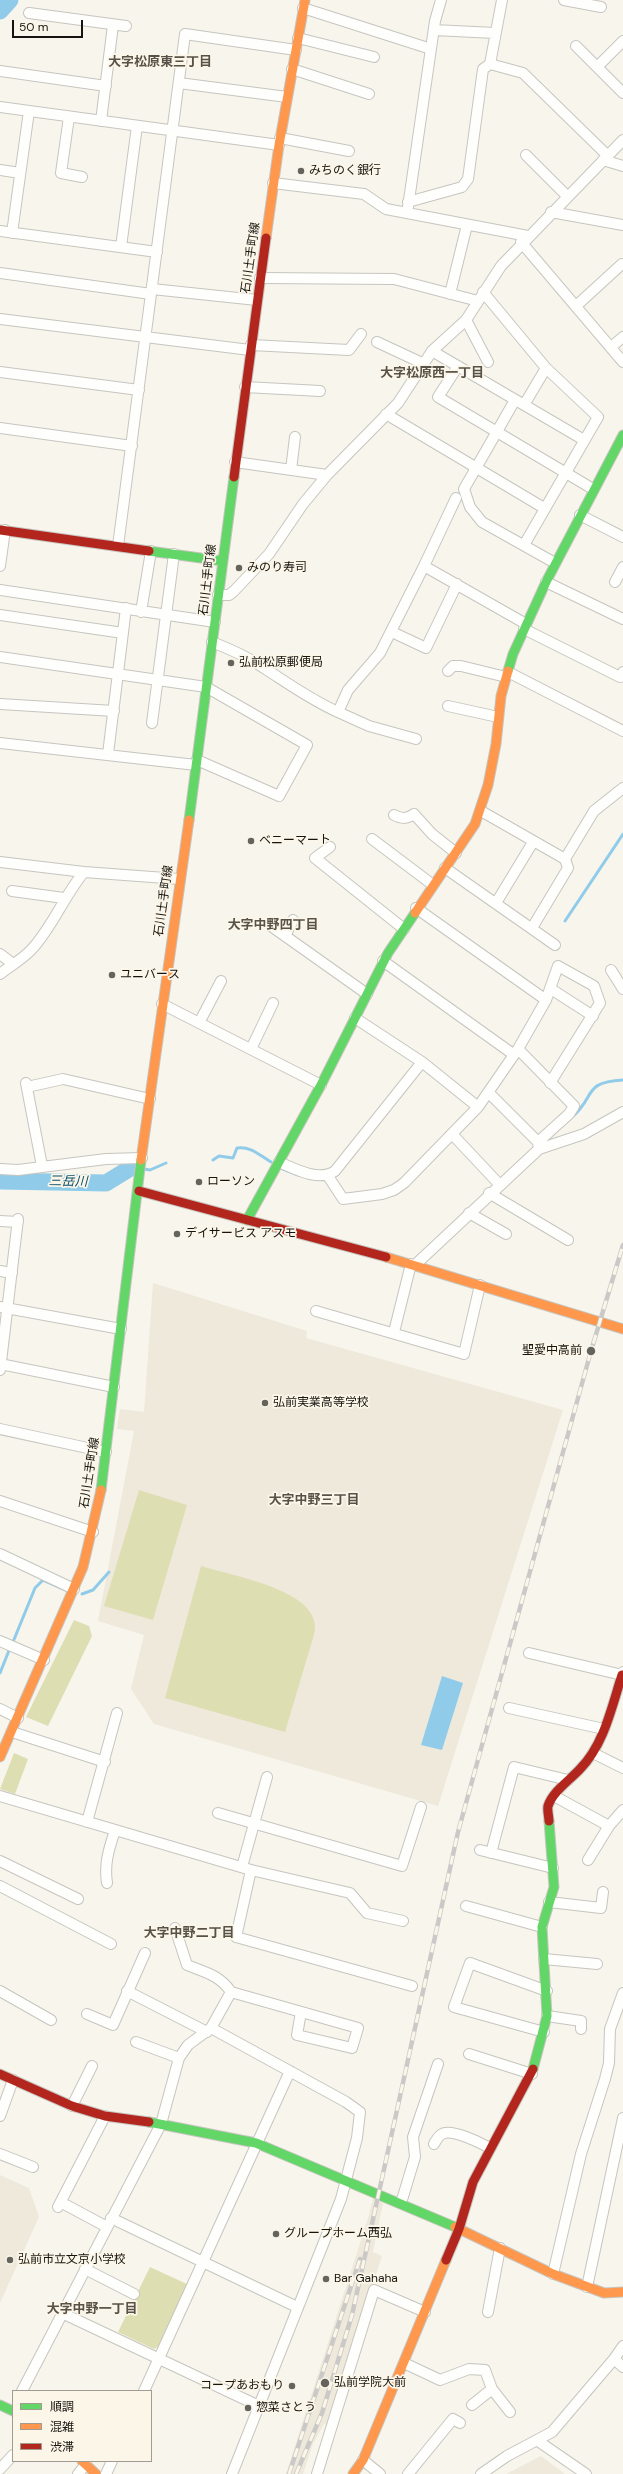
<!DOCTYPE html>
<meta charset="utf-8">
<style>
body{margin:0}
#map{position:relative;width:623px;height:2474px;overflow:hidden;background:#f8f5ed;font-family:"DM Sans","Noto Sans JP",sans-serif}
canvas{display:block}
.legend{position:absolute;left:12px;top:2390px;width:140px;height:72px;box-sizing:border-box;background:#fcf6e9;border:1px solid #a09c92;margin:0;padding:5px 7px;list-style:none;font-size:12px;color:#161410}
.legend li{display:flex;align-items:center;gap:8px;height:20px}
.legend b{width:20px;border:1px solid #a09c92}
.scale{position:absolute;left:12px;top:20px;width:71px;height:18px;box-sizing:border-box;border:2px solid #161410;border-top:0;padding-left:5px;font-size:12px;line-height:14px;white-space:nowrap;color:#161410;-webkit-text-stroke:3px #fcf6e9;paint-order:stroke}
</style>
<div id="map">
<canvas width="623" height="2474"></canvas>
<ul class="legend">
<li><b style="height:5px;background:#63d668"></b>順調</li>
<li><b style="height:5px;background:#ff974d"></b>混雑</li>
<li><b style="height:5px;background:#b3261e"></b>渋滞</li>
</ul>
<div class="scale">50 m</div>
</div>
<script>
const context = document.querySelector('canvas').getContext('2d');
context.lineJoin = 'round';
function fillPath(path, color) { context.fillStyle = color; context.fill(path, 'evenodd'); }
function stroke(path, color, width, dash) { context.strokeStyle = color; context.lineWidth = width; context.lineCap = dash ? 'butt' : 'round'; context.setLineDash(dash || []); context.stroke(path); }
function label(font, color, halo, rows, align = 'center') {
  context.font = font + ' "DM Sans","Noto Sans JP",sans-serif'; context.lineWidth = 3.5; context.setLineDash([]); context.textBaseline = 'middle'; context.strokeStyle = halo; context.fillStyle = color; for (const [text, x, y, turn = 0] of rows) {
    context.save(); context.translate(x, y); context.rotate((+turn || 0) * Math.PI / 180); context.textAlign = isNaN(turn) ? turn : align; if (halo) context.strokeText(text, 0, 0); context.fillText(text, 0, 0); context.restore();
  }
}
fillPath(new Path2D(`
 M153,1283L307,1331L306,1338L563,1410L438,1806L154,1724L131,1689L144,1635L98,1621L134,1431L117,1429L120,1409L144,1412Z
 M0,2175L29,2188L39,2217L0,2303Z
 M373,2198L383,2203L373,2252L382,2256L328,2425L324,2424L313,2444L303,2474H286L369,2215Z
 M541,2456L565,2474H506Z`), '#eee9db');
fillPath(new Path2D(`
 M139,1490L187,1505L153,1620L104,1606Z
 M201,1566C229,1575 314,1589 315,1626C315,1630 314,1634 313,1638L285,1732L165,1698Z
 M74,1620L89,1626L92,1636L48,1726L26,1717Z
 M14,1753L28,1759L15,1794L0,1789Z
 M150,2267L189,2285L159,2346L154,2349L118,2332Z`), '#dedeb3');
fillPath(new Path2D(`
 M442,1676L463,1683L442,1750L421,1745Z`), '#90ccea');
stroke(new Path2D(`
 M565,921L623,834
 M572,1117C596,1097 582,1082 623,1080
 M213,1160L219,1156L233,1158L237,1148C251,1146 259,1155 271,1162
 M144,1169L150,1170L166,1163
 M283,1169L298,1175
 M82,1594L93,1590L109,1572
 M13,1642L35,1588L43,1580L66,1590
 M0,1673L10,1648`), '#90ccea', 3);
stroke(new Path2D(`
 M0,11L10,0
 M0,1181L106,1183L132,1167`), '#90ccea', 17);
const street = new Path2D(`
 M564,0L601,7
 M303,8L431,49
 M29,13L126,26
 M434,30L495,33
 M298,38L374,57
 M576,46L623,93
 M490,64L523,73L608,156
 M597,67L623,41
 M292,69L369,94
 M0,71L106,86
 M179,83L287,97
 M0,107L279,145
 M69,117L61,173L82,177
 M101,121L113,25
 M280,138L349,151
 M526,155L567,196
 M603,160L623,166
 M0,170L20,173
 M273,183L364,194L386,209L528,236
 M408,202L462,187L468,179L483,69L490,64L502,0
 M408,207L435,21L441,0
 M551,212L623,225
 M0,231L157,252
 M12,233L29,111
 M521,242L623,362
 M121,247L137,126
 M0,273L151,294
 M260,278L394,279L478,301
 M152,289L257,300
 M483,292L546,368L598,417L524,545
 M450,294L467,225
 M576,306L622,264
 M0,319L250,350
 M466,320L488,362
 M377,342L422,363
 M251,345L349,350L361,334
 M611,347L623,337
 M432,351L584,440
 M458,366L438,397L593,489
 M0,372L139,390
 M245,387L320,391
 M515,400L464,489L470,507L482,522L555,563
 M524,405L546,368
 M386,414L544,508
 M0,428L132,446
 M235,462L327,475
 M291,470L295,437
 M580,515L623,537
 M118,546L185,34L296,50
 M0,566L5,530
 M424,566L456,498
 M546,582L623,619
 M615,582L623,567
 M0,590L215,622
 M218,595H229L234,591L269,554L303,504L327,475L398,403L432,351L466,320L501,266L623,140
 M141,612L151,551
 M0,615L123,633
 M524,629L620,677L623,672
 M392,632L426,648L457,584
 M212,642C230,649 248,657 264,668C289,684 311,700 338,712L348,690L380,653L424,566L526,624
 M0,657L206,687L307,745L279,796L197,760
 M448,671L453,666H461L506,677
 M508,672L623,731
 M0,704L114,711
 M448,706L498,717
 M338,712L369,726L416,739
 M152,723L174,554
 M0,743L196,765
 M108,754L126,608
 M481,811L565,859L594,811L623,788
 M394,815C402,819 407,819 414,814L432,834L456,853
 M372,839L433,885
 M330,847L315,858L404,929
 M0,862L84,872
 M445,868L555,945
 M12,891L64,898
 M496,903L533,842
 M416,908L546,1000
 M271,926L367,994
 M532,928L568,868L565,859
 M285,936L293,920
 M0,954L13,964
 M383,961L513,1054
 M611,970L623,989
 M0,974C10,966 23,959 32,949C53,926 64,896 84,872L179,879
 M551,989L593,1016
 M162,1004L321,1085
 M199,1023L221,981
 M251,1049L273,1003
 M518,1049L574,1106L569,1114L538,1142L539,1149
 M26,1083L42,1166
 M27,1087L63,1079L150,1099
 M489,1093L538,1142
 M478,1107L518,1049L546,1000L558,966L594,986L600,1003L550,1083
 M452,1134L499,1184
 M279,1162C295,1169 319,1182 335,1171L422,1062
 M0,1169L18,1170L106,1159L142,1158
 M328,1176L343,1199L382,1194L394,1190L404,1183L478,1107L422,1062L355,1018
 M489,1193L568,1240
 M469,1213L506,1234
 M0,1221L18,1222
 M415,1265L539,1149L584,1134L623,1112
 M0,1271L12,1273
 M0,1307L121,1329
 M316,1311L464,1354L480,1285
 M394,1332L411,1264
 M0,1364L114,1387
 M0,1370L18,1219
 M0,1429L106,1452
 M0,1501L93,1532
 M0,1554L74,1589
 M0,1641L44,1660
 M529,1653L622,1675L623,1672
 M509,1708L604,1729
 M0,1709L18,1718
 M12,1732L105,1762
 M593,1753L623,1768
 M0,1796L251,1870L236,1937L412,1986
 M554,1796L609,1826
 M218,1813L402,1866L421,1807
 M87,1822L117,1713
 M480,1850L553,1868
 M491,1853L514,1767L568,1780
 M588,1860L609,1826L623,1810
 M0,1861L78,1899
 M242,1867L267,1777
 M251,1870L350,1893L367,1913L403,1921
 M107,1883C104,1863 109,1849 115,1830
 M0,1886L111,1944
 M549,1902L601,1908L603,1892
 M466,1906L542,1927
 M544,1959L597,1964
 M0,1991L51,2020
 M127,1991L207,2032
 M231,1992L358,2028L352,2048L297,2035L301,2012
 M87,2014L113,2025L145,1953
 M547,2016L581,2021V2029
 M211,2028L346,2102L360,2112L357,2138L341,2199L232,2474
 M544,2032L454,2007L470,1963L547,1991
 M136,2042L179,2058
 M469,2054L532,2074
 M72,2106L92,2066
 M0,2116L13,2080
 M434,2144C436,2141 438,2136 442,2134C451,2128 481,2143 490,2148
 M0,2154L33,2167
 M401,2203L415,2157L413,2137L438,2064
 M66,2205L107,2227
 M58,2207L105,2116
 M111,2218L297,2307
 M85,2269L134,2294
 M553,2274L581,2154L605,2079L609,2063L610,2029L623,1993
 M587,2287L623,2118
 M488,2312L500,2248
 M62,2313L259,2406
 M623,2346L614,2359L623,2367
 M404,2363L440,2380L469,2369L485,2370L492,2389L510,2412
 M22,2391L161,2124L179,2058L188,2045L211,2028L231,1992C220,1975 204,1972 187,1965L175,1928
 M144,2391L290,2071
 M472,2405L492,2389
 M538,2441L586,2474
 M363,2460L380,2474
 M0,2469L13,2455
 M78,2474L86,2464
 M106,2474L112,2461
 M317,2474L374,2290L425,2312
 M408,2474L453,2419L460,2423
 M481,2474L507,2456L552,2432L614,2359`);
const fast = new Path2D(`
 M149,551L223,561
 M508,671L513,654L546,582L623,435
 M189,820L234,477
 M247,1220L321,1085L388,953L415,913
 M101,1490L141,1160
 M533,2069L547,2016L542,1927L554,1887L549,1821
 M149,2122L256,2143L455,2227
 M0,2405L13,2411`);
const slow = new Path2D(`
 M266,238L279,145L305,0
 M415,913L475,824L488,785L496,744L501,696L508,671
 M141,1160L189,820
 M386,1257L623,1329
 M0,1757L83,1567L101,1490
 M455,2227L553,2274L604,2293L623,2292
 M82,2461L96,2474
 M353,2474L363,2460L446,2260`);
const jam = new Path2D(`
 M234,477L266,238
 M0,530L149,551
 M139,1191L386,1257
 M549,1821C549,1817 547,1810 548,1806C553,1791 570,1780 580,1769C604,1745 612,1706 622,1675
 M0,2074L72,2106L105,2116L149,2122
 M446,2260L459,2229L473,2182L533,2069`);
stroke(street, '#c6c5bf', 12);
stroke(fast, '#c6c5bf', 11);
stroke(slow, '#c6c5bf', 11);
stroke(jam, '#c6c5bf', 11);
stroke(street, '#fefefc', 10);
stroke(fast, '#63d668', 9);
stroke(slow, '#ff974d', 9);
stroke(jam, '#b3261e', 9);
const rail = new Path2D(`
 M289,2474L360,2259
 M296,2474L322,2413L352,2315L458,1832L591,1351L623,1245`);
stroke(rail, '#cac9c7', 4.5);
stroke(rail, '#fcf6e9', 3, [9]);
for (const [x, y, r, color] of [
 [301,171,4,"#65635d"],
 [239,568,4,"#65635d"],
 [231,663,4,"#65635d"],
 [251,841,4,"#65635d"],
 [112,975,4,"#65635d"],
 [199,1182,4,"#65635d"],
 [177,1234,4,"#65635d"],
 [591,1351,5,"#65635d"],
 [265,1403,4,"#65635d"],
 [276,2234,4,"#65635d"],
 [10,2260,4,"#65635d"],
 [326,2279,4,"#65635d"],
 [325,2383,5,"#65635d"],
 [292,2386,4,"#65635d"],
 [248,2408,4,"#65635d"]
]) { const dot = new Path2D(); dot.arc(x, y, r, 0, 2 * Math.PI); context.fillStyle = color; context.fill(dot); stroke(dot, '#fcf6e9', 1.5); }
label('12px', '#161410', '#fcf6e9', [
 ["みちのく銀行",309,171],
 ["みのり寿司",247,568],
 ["弘前松原郵便局",239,663],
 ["ベニーマート",259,841],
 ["ユニバース",120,975],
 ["ローソン",207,1182],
 ["デイサービス アスモ",185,1234],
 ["聖愛中高前",582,1351,"right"],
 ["弘前実業高等学校",273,1403],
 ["グループホーム西弘",284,2234],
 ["弘前市立文京小学校",18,2260],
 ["Bar Gahaha",334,2279],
 ["弘前学院大前",334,2383],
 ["コープあおもり",284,2386,"right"],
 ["惣菜さとう",256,2408]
], 'left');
label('12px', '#161410', '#fcf6e9', [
 ["石川土手町線",251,258,-82],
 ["石川土手町線",208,580,-83],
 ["石川土手町線",164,901,-82],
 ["石川土手町線",90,1473,-81]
]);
label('bold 13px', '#575248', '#fcf6e9', [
 ["大字松原東三丁目",160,63],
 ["大字松原西一丁目",432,374],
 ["大字中野四丁目",273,926],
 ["大字中野三丁目",314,1501],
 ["大字中野二丁目",189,1934],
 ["大字中野一丁目",92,2310]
]);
label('italic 13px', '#044d6d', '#fcf6e9', [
 ["三岳川",68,1182,1]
]);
</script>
